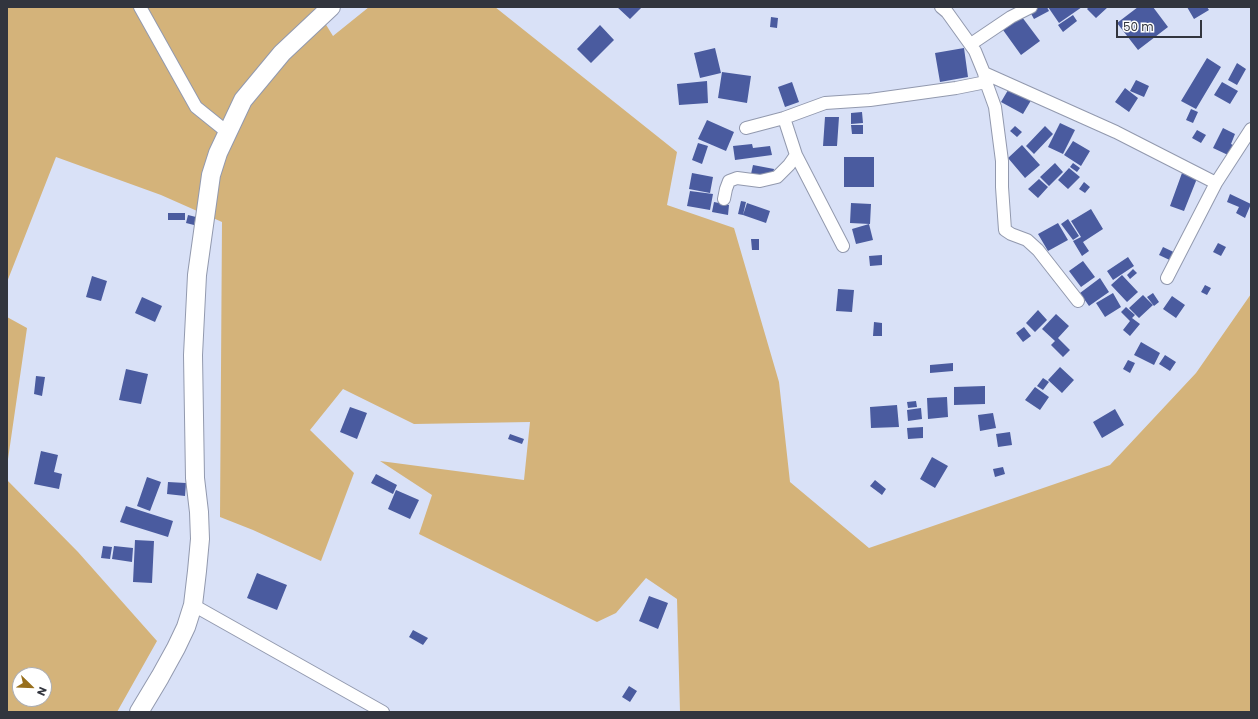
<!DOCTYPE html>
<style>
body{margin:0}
#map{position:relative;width:1258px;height:719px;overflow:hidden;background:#d9e1f7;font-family:Poppins,sans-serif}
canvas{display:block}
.frame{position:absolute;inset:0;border:8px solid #32353e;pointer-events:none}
.north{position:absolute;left:12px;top:667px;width:40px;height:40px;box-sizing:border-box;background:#fff;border:1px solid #adaeb2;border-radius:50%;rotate:113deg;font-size:11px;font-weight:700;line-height:16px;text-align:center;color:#32353e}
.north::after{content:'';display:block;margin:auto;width:14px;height:18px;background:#986f1c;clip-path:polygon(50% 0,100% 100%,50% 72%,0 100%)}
.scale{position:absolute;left:1116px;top:20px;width:86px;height:18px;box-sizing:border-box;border:2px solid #32353e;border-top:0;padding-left:5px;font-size:12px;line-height:14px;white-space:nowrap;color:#32353e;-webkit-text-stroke:3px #fff;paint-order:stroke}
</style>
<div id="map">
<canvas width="1258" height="719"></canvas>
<div class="frame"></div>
<div class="north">N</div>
<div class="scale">50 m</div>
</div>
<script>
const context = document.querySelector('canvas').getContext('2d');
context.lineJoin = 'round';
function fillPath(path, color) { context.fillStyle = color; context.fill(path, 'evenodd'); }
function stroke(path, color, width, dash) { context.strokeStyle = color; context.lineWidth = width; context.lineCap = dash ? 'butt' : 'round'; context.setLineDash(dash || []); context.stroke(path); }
fillPath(new Path2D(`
 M7,7H315L333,36L369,7H495L677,152L667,205L734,228L779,382L790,482L869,548L1110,465L1196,373L1251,294V712H680L677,599L646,578L616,613L597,622L419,534L432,495L380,461L524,480L530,422L414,424L343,389L310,430L354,473L321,561L253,530L220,517L222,222L161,195L56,157L7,282Z
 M7,317L27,328L7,466Z
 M7,480L78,552L157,641L117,712H7ZM20,675H44V699H20Z`), '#d4b37a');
fillPath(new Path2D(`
 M617,7H642L630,19Z
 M1034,7H1047L1049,11L1034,19L1029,10Z
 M1048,7H1082L1059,23Z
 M1089,7H1108L1096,18L1087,9Z
 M1138,7H1153L1168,27L1138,50L1117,23Z
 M1187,7H1207L1209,10L1194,19Z
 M1073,15L1077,21L1063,32L1058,25Z
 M771,17L778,18L777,28L770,27Z
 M1022,17L1040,41L1021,55L1003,30Z
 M600,25L614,40L591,63L577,49Z
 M715,48L721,73L700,78L694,53Z
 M964,48L968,77L940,82L935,53Z
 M1207,58L1221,67L1196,109L1181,101Z
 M1237,63L1246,69L1237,85L1228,80Z
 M722,72L751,76L747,103L718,98Z
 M1136,80L1149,86L1144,97L1130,91Z
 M707,81L708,103L679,105L677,84Z
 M792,82L799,102L785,107L778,87Z
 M1222,82L1238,91L1230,104L1214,95Z
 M1011,85L1033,97L1023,114L1001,102Z
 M1125,88L1138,98L1129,112L1115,102Z
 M1191,109L1198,112L1193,123L1186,120Z
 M862,112L863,123L851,124V113Z
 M825,117H839L837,146H823Z
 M707,120L734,132L726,151L698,139Z
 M1060,123L1075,130L1063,154L1048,147Z
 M851,125H863V134H852Z
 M1015,126L1022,132L1017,137L1010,131Z
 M1045,126L1053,134L1034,154L1026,146Z
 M1223,128L1235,134L1231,144L1233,145L1228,155L1213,148Z
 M1197,130L1206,135L1201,143L1192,138Z
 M1073,141L1090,151L1081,166L1064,155Z
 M698,143L708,146L702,164L692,160Z
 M752,144L753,148L770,146L772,155L735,160L733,146Z
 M1022,145L1040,165L1025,178L1008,158Z
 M844,157H874V187H844Z
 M1055,163L1063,172L1049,186L1040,177Z
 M1073,163L1080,168L1077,172L1070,167Z
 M753,165L774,169L772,179L751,174Z
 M1069,168L1080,177L1068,189L1058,180Z
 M692,173L713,177L710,193L689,189Z
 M1182,173L1191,177L1198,176L1184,211L1170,206Z
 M1039,179L1048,187L1038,198L1028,189Z
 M1084,182L1090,187L1085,193L1079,189Z
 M690,191L713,194L710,210L687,206Z
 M1230,194L1251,204L1245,218L1236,213L1239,207L1227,202Z
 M741,201L746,202L743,215L738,214Z
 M714,202L729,205L728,215L712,212Z
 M747,203L770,211L766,223L743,215Z
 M851,203L871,204L870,224L850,223Z
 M1091,209L1103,229L1083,242L1089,251L1082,256L1073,241L1081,237L1071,221Z
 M168,213H185V220H168Z
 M188,215L196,217L194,225L186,223Z
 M1068,219L1079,236L1073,240L1061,224Z
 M1058,223L1068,240L1048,251L1038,234Z
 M869,224L873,240L856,244L852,229Z
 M751,239H759V250H752Z
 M1218,243L1226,247L1221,256L1213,252Z
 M1163,247L1180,255L1176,263L1159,255Z
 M882,255V265L870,266L869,256Z
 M1128,257L1134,266L1113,280L1107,271Z
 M1083,261L1095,277L1081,287L1069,271Z
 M1133,269L1137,273L1130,279L1127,275Z
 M1122,275L1138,292L1127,302L1111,285Z
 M92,276L107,281L101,301L86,297Z
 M1100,278L1109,292L1089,306L1080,293Z
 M1205,285L1211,288L1207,295L1201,292Z
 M838,289L854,290L852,312L836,311Z
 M1113,293L1121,307L1105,317L1096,303Z
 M1153,293L1159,302L1154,306L1147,297Z
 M1143,295L1153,305L1139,318L1129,308Z
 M1172,296L1185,305L1176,318L1163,309Z
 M142,297L162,306L155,322L135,313Z
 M1126,307L1135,315L1132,318L1140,324L1130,336L1123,330L1130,321L1121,312Z
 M1038,310L1047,320L1035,332L1026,323Z
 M1056,314L1069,326L1058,338L1070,350L1063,357L1051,345L1055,341L1042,329Z
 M874,322L882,323V336H873Z
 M1024,327L1031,336L1023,342L1016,333Z
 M1141,342L1160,353L1154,365L1134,355Z
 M1165,355L1176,362L1170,371L1159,364Z
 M1128,360L1135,363L1130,373L1123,369Z
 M953,363V371L930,373V365Z
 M1060,367L1074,380L1062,393L1048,380Z
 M126,369L148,374L141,404L119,400Z
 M36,376L45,377L42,396L34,394Z
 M1043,378L1049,382L1043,390L1037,386Z
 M985,386V404L954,405V387Z
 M1035,387L1049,397L1040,410L1025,400Z
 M947,397L948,417L928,419L927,398Z
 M916,401L917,407L908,408L907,402Z
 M897,405L899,427L871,428L870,407Z
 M350,407L367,413L357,439L340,432Z
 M921,408L922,419L908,421L907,410Z
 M1115,409L1124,425L1102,438L1093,422Z
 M993,413L996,428L980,431L978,415Z
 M923,427V438L908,439L907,428Z
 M1010,432L1012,445L998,447L996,434Z
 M510,434L524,439L522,444L508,439Z
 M41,451L58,455L54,472L62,474L59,489L34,484Z
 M932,457L948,466L935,488L920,479Z
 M1003,467L1005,474L995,477L993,469Z
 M376,474L397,485L393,494L371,483Z
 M147,477L161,482L150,511L137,506Z
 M875,480L886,489L882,495L870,486Z
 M168,482L186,483L185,496L167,494Z
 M396,490L419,500L410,519L388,509Z
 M126,506L173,521L168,537L120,522Z
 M135,540L154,541L152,583L133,582Z
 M103,546L112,547L110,559L101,558Z
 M114,546L133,548L132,562L112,559Z
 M257,573L287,585L277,610L247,598Z
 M649,596L668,603L658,629L639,621Z
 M413,630L428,638L423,645L409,637Z
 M629,686L637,691L630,702L622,697Z`), '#4a5b9f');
const street = new Path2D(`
 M140,7L196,107L227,132
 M941,7L947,12L975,51L984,73L986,82L995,107L1002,161V187L1005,230L1011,234L1027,240L1038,250L1078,301
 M971,44L1011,17L1031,7
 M984,73L1116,132L1216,183
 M784,118L796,155L843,246
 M746,128L784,118L825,103L870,100L956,88L986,82
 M724,199L726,189L729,181L737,178L760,181L777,177L789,165L796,155
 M1167,278L1216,183L1251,129
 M193,605L383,712`);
const secondary = new Path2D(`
 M139,712L160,677L176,648L186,627L193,605L197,571L200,539L199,512L195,478L193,355L197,275L211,175L218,153L243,100L282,53L331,7`);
stroke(street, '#9299ae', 14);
stroke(secondary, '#9299ae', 20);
stroke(street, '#fff', 12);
stroke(secondary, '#fff', 18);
</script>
